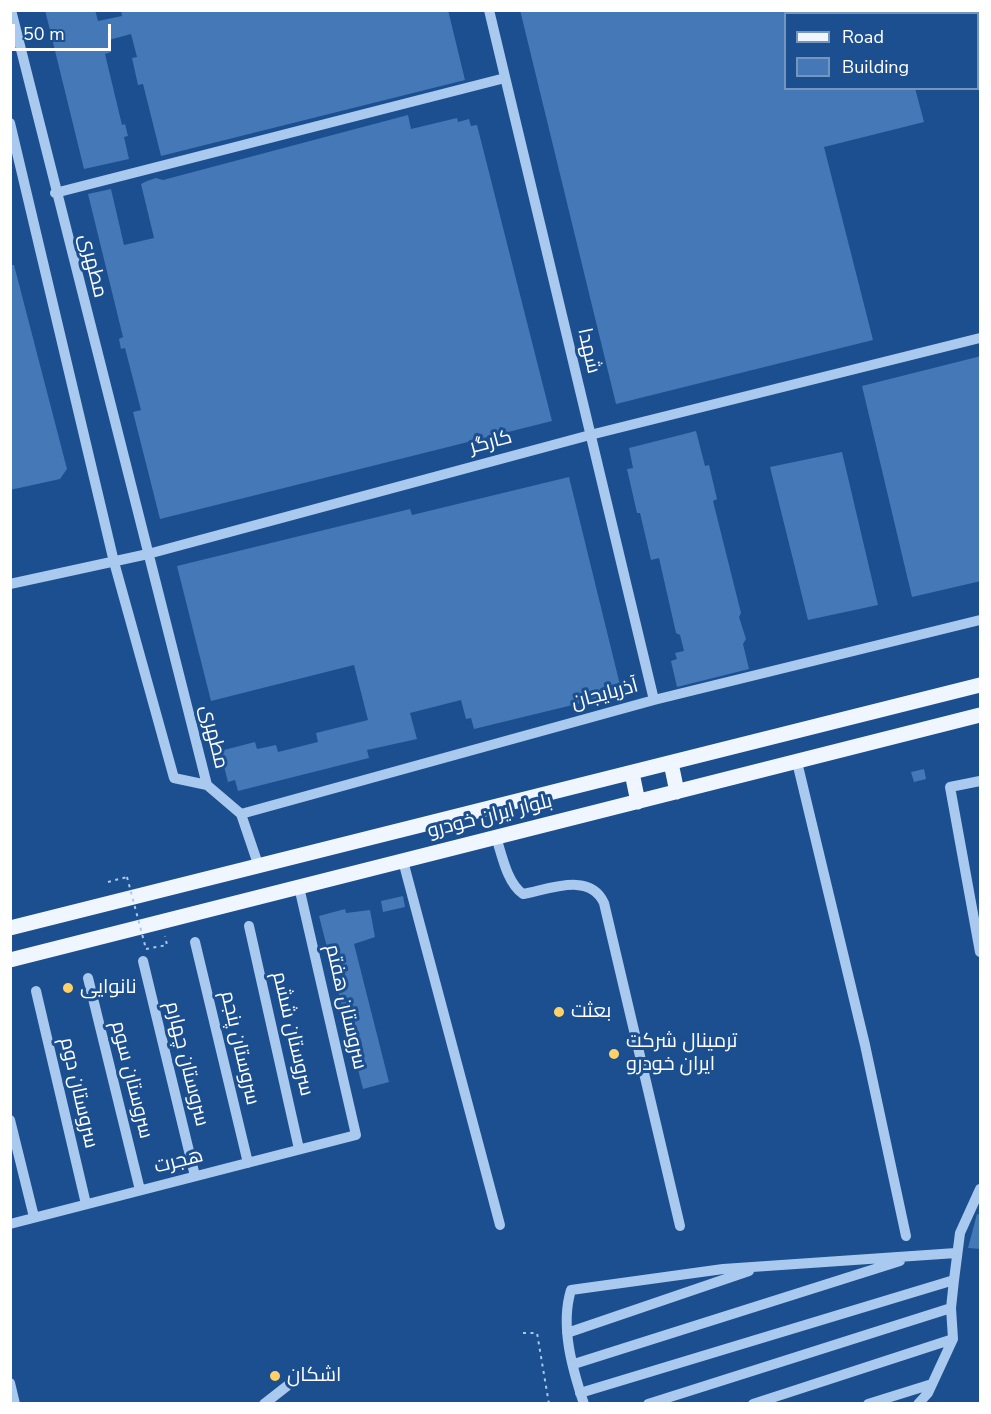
<!DOCTYPE html>
<meta charset="utf-8">
<style>
body{margin:0}
#map{position:relative;width:991px;height:1414px;overflow:hidden;background:#1b4f8f;font-family:"Nunito Sans",sans-serif}
canvas{display:block}
.frame{position:absolute;inset:0;border:12px solid #fff;pointer-events:none}
.legend{position:absolute;left:784px;top:12px;width:195px;height:78px;box-sizing:border-box;background:#1b4f8f;border:2px solid #7695bc;margin:0;padding:8px 10px;list-style:none;font-size:18px;color:#fff}
.legend li{display:flex;align-items:center;gap:12px;height:30px}
.legend b{width:30px;border:2px solid #7695bc}
.scale{position:absolute;left:12px;top:24px;width:99px;height:27px;box-sizing:border-box;border:3px solid #fff;border-top:0;padding-left:8px;font-size:18px;line-height:21px;white-space:nowrap;color:#fff;-webkit-text-stroke:4px #1b4f8f;paint-order:stroke}
</style>
<div id="map">
<canvas width="991" height="1414"></canvas>
<div class="frame"></div>
<ul class="legend">
<li><b style="height:8px;background:#f0f6ff"></b>Road</li>
<li><b style="height:16px;background:#4478b7"></b>Building</li>
</ul>
<div class="scale">50 m</div>
</div>
<script>
const context = document.querySelector('canvas').getContext('2d');
context.lineJoin = 'round';
function fillPath(path, color) { context.fillStyle = color; context.fill(path, 'evenodd'); }
function stroke(path, color, width, dash) { context.strokeStyle = color; context.lineWidth = width; context.lineCap = dash ? 'butt' : 'round'; context.setLineDash(dash || []); context.stroke(path); }
function label(font, color, halo, rows, align = 'center') {
  context.font = font + ' "Nunito Sans",Cairo,sans-serif'; context.lineWidth = 6; context.setLineDash([]); context.textBaseline = 'middle'; context.strokeStyle = halo; context.fillStyle = color; for (const [text, x, y, turn = 0] of rows) {
    context.save(); context.translate(x, y); context.rotate((+turn || 0) * Math.PI / 180); context.textAlign = isNaN(turn) ? turn : align; if (halo) context.strokeText(text, 0, 0); context.fillText(text, 0, 0); context.restore();
  }
}
fillPath(new Path2D(`
 M45,10H95L98,21L122,16L121,10H448L465,80L161,156L143,84L138,85L132,58L137,57L131,34L109,40L111,52L105,54L122,125L125,124L128,136L124,137L129,159L84,169Z
 M520,10H786V88H915L924,122L824,147L873,340L616,404Z
 M408,115L411,129L457,118L458,122L469,119L471,126L477,125L552,421L160,519L133,412L141,410L125,348L121,349L119,339L123,337L88,194L111,189L124,245L154,238L141,184L147,181L156,178L163,180Z
 M10,265H14L67,469L60,479L10,490Z
 M981,356V581L912,597L862,386Z
 M696,431L705,466L709,465L717,499L713,501L741,613L739,617L746,639L743,644L749,669L677,687L671,661L677,659L675,653L684,651L680,635L676,633L659,558L651,560L640,513H637L627,469L633,468L629,448Z
 M842,452L878,605L808,620L770,467Z
 M569,477L622,693L474,729L471,718L466,719L461,700L410,713L417,739L367,750L369,758L238,791L235,780L228,782L220,751L255,742L257,749L276,745L278,752L318,742L316,733L368,720L354,665L211,701L177,566L410,509L412,515Z
 M924,769L926,779L914,782L911,772Z
 M403,896L405,907L383,912L381,901Z
 M345,909L346,913L370,910L375,937L354,944L389,1082L363,1089L319,916Z
 M977,1214L981,1215V1249L968,1248Z`), '#4478b7');
stroke(new Path2D(`
 M108,882L127,877
 M146,949L167,945L165,936
 M523,1333H537L549,1404`), '#a9c9ee', 2, [3, 4.5]);
stroke(new Path2D(`
 M11,10L207,785
 M489,10L654,700
 M975,10V14
 M978,22L980,34
 M10,123L114,562L174,778L207,785L241,814
 M55,193L505,78
 M10,584L148,554L590,435L980,338
 M797,762L865,1045L906,1236
 M980,781L950,787L980,952
 M496,837C502,855 507,883 523,894C550,889 590,872 604,903L680,1226
 M403,861L500,1225
 M259,867L241,814L654,700L980,620
 M249,926L299,1149
 M195,942L248,1163
 M143,961L195,1176
 M88,978L140,1190
 M36,991L86,1204
 M10,1120L34,1217
 M10,1224L356,1135L299,887
 M567,1333L749,1271
 M574,1364L900,1261
 M10,1383L15,1404
 M580,1393L954,1280L960,1233L980,1189
 M264,1404L287,1386
 M584,1404C572,1368 560,1326 571,1290L723,1269L956,1253
 M648,1404L951,1308
 M753,1404L953,1339
 M868,1404L932,1384
 M918,1404L928,1393L953,1339L951,1308L954,1280`), '#a9c9ee', 10);
stroke(new Path2D(`
 M671,763L677,792
 M632,773L638,802
 M10,928L980,685
 M10,960L980,715`), '#f0f6ff', 15);
stroke(new Path2D(`
 M127,877L146,949`), '#a9c9ee', 2, [3, 4.5]);
for (const [x, y, r, color] of [
 [68,988,6,"#ffd166"],
 [559,1012,6,"#ffd166"],
 [614,1054,6,"#ffd166"],
 [275,1376,6,"#ffd166"]
]) { const dot = new Path2D(); dot.arc(x, y, r, 0, 2 * Math.PI); context.fillStyle = color; context.fill(dot); stroke(dot, '#1b4f8f', 2); }
label('20px', '#fff', '#1b4f8f', [
 ["مطهری",92,266,76],
 ["شهدا",588,351,77],
 ["کارگر",491,443,-15],
 ["آذربایجان",605,695,-15],
 ["مطهری",213,737,76],
 ["بلوار ایران خودرو",490,817,-14],
 ["سروستان هفتم",345,1007,77],
 ["سروستان ششم",292,1034,77],
 ["سروستان پنجم",239,1048,77],
 ["سروستان چهارم",186,1064,76],
 ["سروستان سوم",131,1080,76],
 ["سروستان دوم",78,1093,77],
 ["هجرت",179,1162,-14]
]);
label('20px', '#fff', '#1b4f8f', [
 ["نانوایی",80,988],
 ["بعثت",571,1012],
 ["ترمینال شرکت",626,1042],
 ["ایران خودرو",626,1065],
 ["اشکان",287,1376]
], 'left');
</script>
